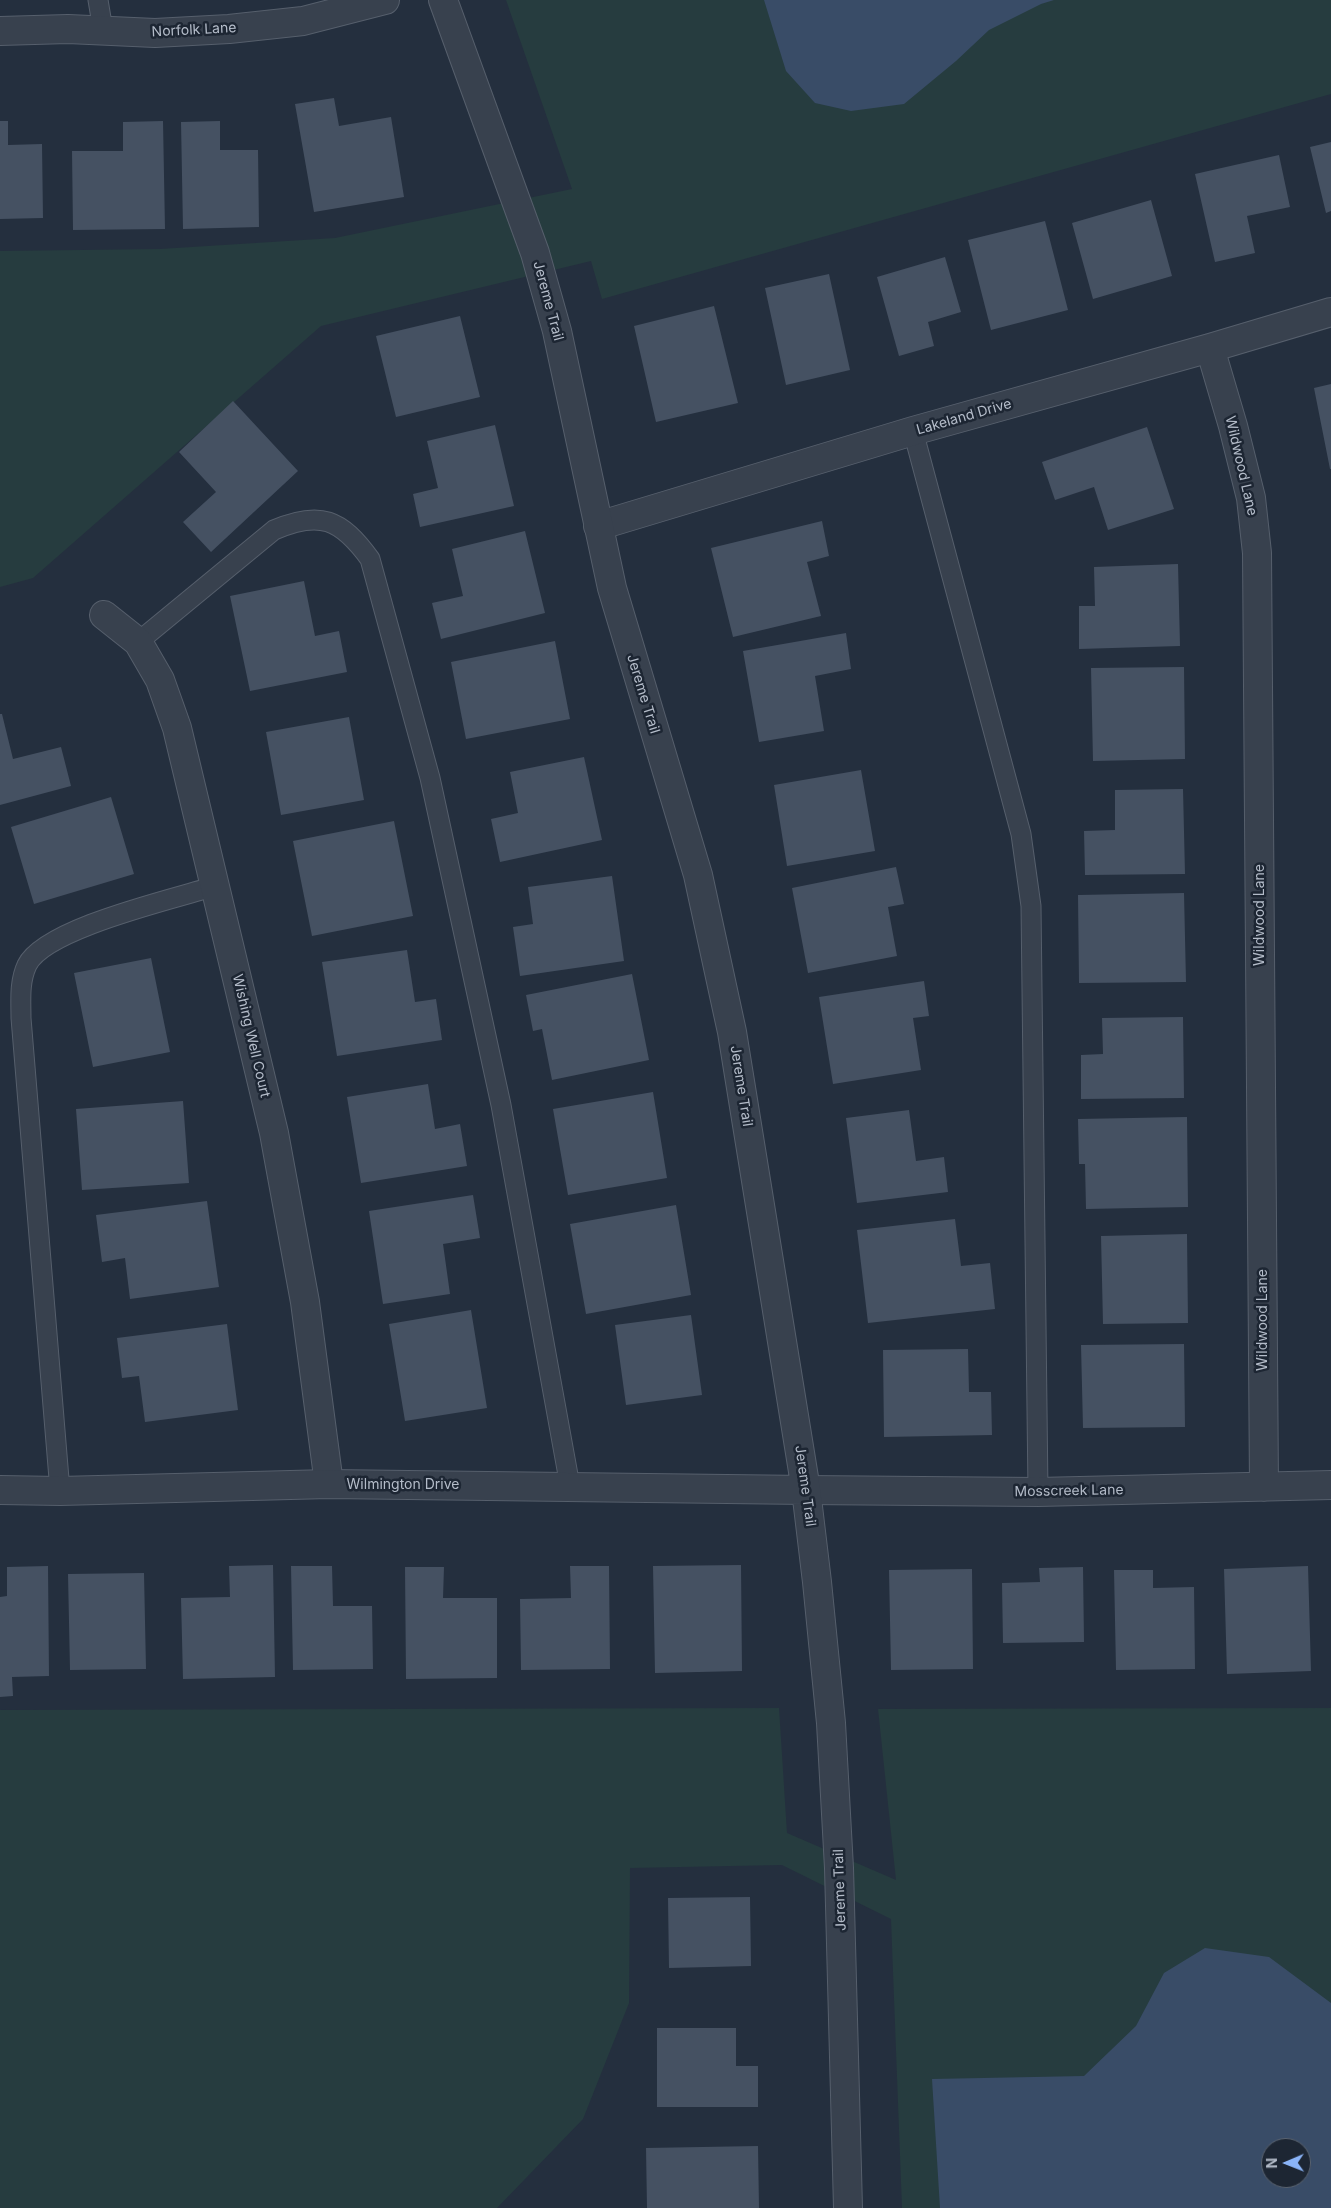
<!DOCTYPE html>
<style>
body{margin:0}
#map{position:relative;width:1331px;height:2208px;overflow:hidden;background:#242f3e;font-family:Inter,sans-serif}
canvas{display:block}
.north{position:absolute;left:1261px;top:2138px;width:50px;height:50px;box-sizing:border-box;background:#1d2633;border:1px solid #59626f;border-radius:50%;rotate:269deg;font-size:14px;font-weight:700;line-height:20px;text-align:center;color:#b4bcc9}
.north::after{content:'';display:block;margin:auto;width:18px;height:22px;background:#8ab4f8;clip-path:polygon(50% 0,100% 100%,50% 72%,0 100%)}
</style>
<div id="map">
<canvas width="1331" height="2208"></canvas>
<div class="north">N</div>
</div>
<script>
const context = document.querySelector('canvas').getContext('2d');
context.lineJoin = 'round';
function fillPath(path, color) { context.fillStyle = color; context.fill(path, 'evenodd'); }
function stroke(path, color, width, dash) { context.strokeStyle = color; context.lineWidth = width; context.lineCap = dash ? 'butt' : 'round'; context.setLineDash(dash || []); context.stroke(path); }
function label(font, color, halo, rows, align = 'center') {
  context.font = font + ' Inter,sans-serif'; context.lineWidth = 5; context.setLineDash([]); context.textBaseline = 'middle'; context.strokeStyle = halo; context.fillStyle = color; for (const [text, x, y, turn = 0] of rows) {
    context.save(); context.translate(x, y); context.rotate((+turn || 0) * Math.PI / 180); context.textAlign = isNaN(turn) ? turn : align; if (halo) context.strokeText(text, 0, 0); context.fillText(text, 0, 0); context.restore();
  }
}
fillPath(new Path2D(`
 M506,0H1331V94L602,299L591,261L321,326L33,578L0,587V251L160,249L335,238L572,189Z
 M779,1708L787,1833L896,1880L878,1709L1331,1708V2208H902L891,1919L782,1865L630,1868L629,2003L583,2119L497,2208H0V1710ZM1271,2148H1301V2178H1271Z`), '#263c3f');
fillPath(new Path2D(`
 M764,0H1054L1041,4L989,30L956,61L904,104L851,111L815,103L786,71Z
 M1205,1948L1269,1957L1331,2003V2208H940L932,2079L1084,2076L1136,2026L1164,1973ZM1271,2148H1301V2178H1271Z`), '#394c67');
fillPath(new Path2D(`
 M334,98L339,126L391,117L404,197L314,212L295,104Z
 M0,121H8V145L42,144L43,218L0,219Z
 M163,121L165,229L73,230L72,151H123V122Z
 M220,121V150H258L259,227L183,229L181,122Z
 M1331,142V211L1326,213L1310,147Z
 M1279,155L1290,207L1247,216L1255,253L1215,262L1195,174Z
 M1151,200L1172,276L1093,299L1072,223Z
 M1045,221L1068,310L991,330L968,240Z
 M945,257L961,312L928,322L934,346L899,356L877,277Z
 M829,274L850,370L786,385L765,288Z
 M714,306L738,403L656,422L634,326Z
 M460,316L480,397L396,417L376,336Z
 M1331,384V469H1330L1314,388Z
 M233,401L298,471L211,552L183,522L216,492L179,452Z
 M495,425L514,506L420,527L413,494L438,488L427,441Z
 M1147,427L1174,509L1108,530L1094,487L1055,500L1042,462Z
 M822,521L829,556L807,562L821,616L733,637L711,548Z
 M525,531L545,613L441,639L432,603L463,596L452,549Z
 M1178,564L1180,646L1079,649V606H1095L1094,567Z
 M304,581L315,636L339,631L347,672L250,691L230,596Z
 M846,633L851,669L815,676L824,731L759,742L743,651Z
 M555,641L570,719L466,739L451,662Z
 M1184,667L1185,759L1093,761L1091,668Z
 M0,714H2L13,759L61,747L71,786L0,805Z
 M349,717L364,800L281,815L266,732Z
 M584,757L602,840L500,862L491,819L518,813L510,772Z
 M861,770L875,851L787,866L774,785Z
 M1183,789L1185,874L1085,875L1084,831L1115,830V790Z
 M111,797L134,874L34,904L11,827Z
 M394,821L413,916L312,936L293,841Z
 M896,867L904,904L888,907L897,956L808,973L792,888Z
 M612,876L624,961L520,976L513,927L533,924L528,887Z
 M1184,893L1186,982L1079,983L1078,895Z
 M407,950L415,1002L436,999L442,1040L337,1056L322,962Z
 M151,958L170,1052L93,1067L74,973Z
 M632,974L649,1060L552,1080L542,1029L533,1031L526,995Z
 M924,981L929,1016L913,1018L921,1070L833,1084L819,997Z
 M1183,1017L1184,1098L1081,1099V1055L1103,1054L1102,1018Z
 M428,1084L435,1129L460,1124L467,1166L361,1183L347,1097Z
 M653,1092L667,1178L568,1195L553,1109Z
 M183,1101L189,1183L82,1190L76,1109Z
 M909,1110L916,1161L944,1157L948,1192L857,1203L846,1118Z
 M1187,1117L1188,1207L1086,1209L1085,1164H1079L1078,1119Z
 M473,1195L480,1238L443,1244L450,1294L383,1304L369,1211Z
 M207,1201L219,1287L130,1299L125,1258L102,1262L96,1215Z
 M676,1205L691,1295L586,1314L570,1224Z
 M955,1219L961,1266L990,1263L995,1309L868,1323L857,1230Z
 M1187,1234L1188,1323L1103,1324L1101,1236Z
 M471,1310L487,1408L405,1421L389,1324Z
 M691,1315L702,1395L626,1405L615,1325Z
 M227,1324L238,1410L145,1422L139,1376L122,1378L117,1338Z
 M1184,1344L1185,1427L1083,1428L1081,1345Z
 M968,1349L969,1392H991L992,1435L884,1437L883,1350Z
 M273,1565L275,1677L183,1679L181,1598L230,1597L229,1566Z
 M741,1565L742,1671L655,1673L653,1566Z
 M48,1566L49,1676L12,1677L13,1696L0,1697V1597L7,1596V1567Z
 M291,1566H332L333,1606H372L373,1669L293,1670Z
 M570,1566H609L610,1669L521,1670L520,1599L571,1598Z
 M1308,1566L1311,1671L1227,1674L1224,1569Z
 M405,1567H444L443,1598H497V1678L406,1679Z
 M1083,1567L1084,1642L1003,1643L1002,1583L1040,1582L1039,1568Z
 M972,1569L973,1669L891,1670L889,1570Z
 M1114,1570H1153V1588L1194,1587L1195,1669L1116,1670Z
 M144,1573L146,1669L70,1670L68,1574Z
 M750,1897L751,1966L669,1968L668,1898Z
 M657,2028H736V2066H758V2107H657Z
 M758,2146L759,2208H647L646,2148Z`), '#455162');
const service = new Path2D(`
 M98,0L103,30
 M913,431L1021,834L1031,906L1038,1492
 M138,642L274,530C320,510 341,519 370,559L430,778L501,1105L570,1486
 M60,1491L21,1018C21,1001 19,982 27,965C45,928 174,899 215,886`);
const minor = new Path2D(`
 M0,31L68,29L155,33L229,29L303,21L385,0
 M1210,348L1233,426L1251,498L1257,553L1264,1487
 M598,526L913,431L1210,348L1331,312
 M104,615L138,642L160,680L177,728L274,1133L305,1302L329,1484
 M806,1490L1038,1492L1331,1485`);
const tertiary = new Path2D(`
 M443,0L535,253L557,331L612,588L698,875L732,1032L806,1490L817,1582L831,1723L839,1868L848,2208
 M0,1490L60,1491L329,1484L806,1490`);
stroke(service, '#565f6c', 21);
stroke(minor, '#565f6c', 30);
stroke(tertiary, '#565f6c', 30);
stroke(service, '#38414e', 19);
stroke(minor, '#38414e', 28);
stroke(tertiary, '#38414e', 28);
label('14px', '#b4bcc9', '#1d2633', [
 ["Norfolk Lane",194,30,-3],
 ["Jereme Trail",548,301,75],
 ["Lakeland Drive",964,417,-16],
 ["Wildwood Lane",1241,466,77],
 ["Jereme Trail",643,694,73],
 ["Wildwood Lane",1260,915,-90],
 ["Wishing Well Court",251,1036,77],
 ["Jereme Trail",741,1086,81],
 ["Wildwood Lane",1263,1320,-90],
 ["Wilmington Drive",403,1485],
 ["Jereme Trail",805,1486,82],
 ["Mosscreek Lane",1069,1491,-1],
 ["Jereme Trail",840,1890,-92]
]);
</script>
